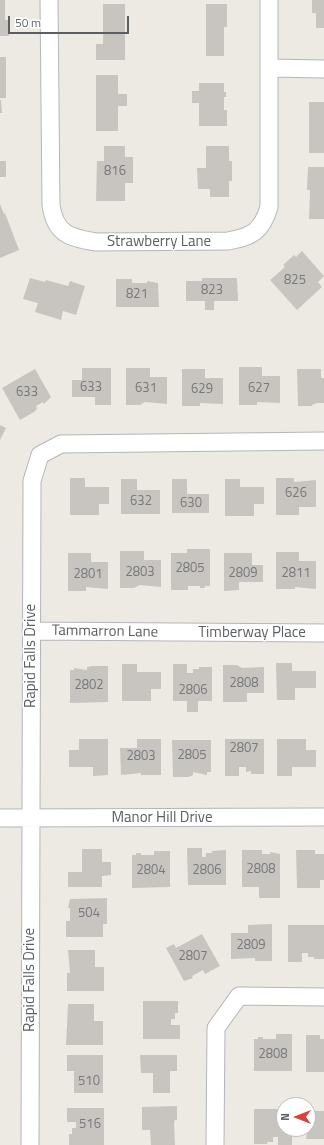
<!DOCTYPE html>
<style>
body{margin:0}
#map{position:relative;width:324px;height:1145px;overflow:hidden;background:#edeae3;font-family:"Titillium Web",sans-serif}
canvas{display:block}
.north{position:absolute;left:276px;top:1097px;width:40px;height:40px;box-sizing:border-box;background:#fff;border:1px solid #bdbfc0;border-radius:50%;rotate:270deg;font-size:11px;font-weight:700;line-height:16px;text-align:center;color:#5b5f62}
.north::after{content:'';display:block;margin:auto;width:14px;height:18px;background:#da433c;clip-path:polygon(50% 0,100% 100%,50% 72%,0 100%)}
.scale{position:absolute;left:8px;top:16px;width:121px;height:18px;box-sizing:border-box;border:2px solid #5b5f62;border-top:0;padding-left:5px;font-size:12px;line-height:14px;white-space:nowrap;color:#5b5f62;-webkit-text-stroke:3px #fff;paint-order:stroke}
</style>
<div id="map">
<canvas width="324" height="1145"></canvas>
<div class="north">N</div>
<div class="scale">50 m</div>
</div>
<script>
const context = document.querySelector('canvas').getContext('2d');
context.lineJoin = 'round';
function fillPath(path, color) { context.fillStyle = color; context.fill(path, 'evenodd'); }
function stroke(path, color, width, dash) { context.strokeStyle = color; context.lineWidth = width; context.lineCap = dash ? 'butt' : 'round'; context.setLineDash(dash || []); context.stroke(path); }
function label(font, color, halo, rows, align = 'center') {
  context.font = font + ' "Titillium Web",sans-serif'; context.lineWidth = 3; context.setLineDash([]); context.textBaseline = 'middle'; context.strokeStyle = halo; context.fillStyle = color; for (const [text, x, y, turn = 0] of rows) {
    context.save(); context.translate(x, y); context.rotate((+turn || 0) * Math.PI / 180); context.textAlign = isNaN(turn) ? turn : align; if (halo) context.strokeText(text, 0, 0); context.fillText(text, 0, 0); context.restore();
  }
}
fillPath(new Path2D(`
 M0,0H5V20H9V36H0Z
 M312,0H324V28H316V13H312Z
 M103,4H125V60H96V44H103Z
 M206,4H227V27H224V56H206Z
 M0,57H6V98H0Z
 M96,75H118V94H127V106H118V131H96Z
 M199,83H224V92H226V97H224V110H227V126H199V103H192V91H199Z
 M0,100H1L2,113H0Z
 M309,102H324V153H309Z
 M104,146H125V157H133V183H125V201H96L97,161H104Z
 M206,146H229V161H232V181H229V197H210V189H198L197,168H206Z
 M0,161H6V177H0Z
 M308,167H324V219H309L310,190H307Z
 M0,204L4,214L5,213L19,250L0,258Z
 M302,251L324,276L318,282L322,287L297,310L270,280L285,267L283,265L294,255L296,257Z
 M30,278L45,282L46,280L68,286L70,281L85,286L76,315L63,311L61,320L35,312L38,303L23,299Z
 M202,278H237L238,301H214V310H205V301H186V281H202Z
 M116,279H132V283H147V281L158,283L159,307H116Z
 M239,367H262V376H280V403L257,402V405H239Z
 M82,368H111V405H95V397H72V380H82Z
 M126,368H150V377H167V404L145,402L140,405H126Z
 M35,369L51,397L44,404L43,402L36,406L37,409L34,412L20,420L2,388Z
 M182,369H205V378H223V404L200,403V406H182Z
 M297,369H321V378H324V403H317L312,405V406H298Z
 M0,425L6,428L0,440Z
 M70,478H85V487H109V504H99V515H70Z
 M276,478H294V482L316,480V507H299V515H276Z
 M121,479H137V490H160V514H121Z
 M172,479H187V494H209V513H172Z
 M225,479H240V487H264V504H254V516H225Z
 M187,549H210V586H205V588H200V586H188V590H171V553H187Z
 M120,551H144V560H161V587L140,585L134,588H120Z
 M276,552H299V561H316V589L295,587V589H276Z
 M68,553H91V562H108V589L86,587V591H68Z
 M224,553H252V565H263V582H239V590L224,591Z
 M276,663H292V671H316V688H295V700H277Z
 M122,664H137V672H161V689H151V701H122Z
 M173,664H187V673H193V669H199V667H212V701H198V712H187V701H173Z
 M223,665H237L242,668L264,667V693H247V702H223Z
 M92,666H108V702L70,703V670H74V668L87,670V667Z
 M79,739H108V775L93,776V767H69V750H79Z
 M137,739H161V775H141V773L121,775L120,748H137Z
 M225,739H264V774H251V771L246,772V767H239V776H225Z
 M277,739H306V750H316V767H292V776H277Z
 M172,740H211V772H207V775L193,772V775L189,777H173Z
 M187,848H202V857H206V853H212V851L226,850V885H188Z
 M82,849H102V862H111V875L102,876V887H68V872H82Z
 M242,850H262V854H270V852L280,854V898H259V887H242Z
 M296,850H315V854H324V880H320V888H297Z
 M154,851H170V887L132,888V855H136V853H141V855H154Z
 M107,898V924H103V937H66V921H70V908H68L70,899Z
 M272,924V961H255V958L231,959V933H248V925Z
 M288,925H324V959H314V957H308V953H302V962H288Z
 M202,934L220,966L205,974L203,970L192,976L193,978L184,981L166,948L174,944L176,948Z
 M68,950H95V967H104V991H67V973H70Z
 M143,1001H178V1013H175V1019H171V1025H180V1039H143Z
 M68,1004H94V1021H103V1045H66Z
 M276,1034H292V1071H254V1039H258V1037H263V1039H276Z
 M306,1035H320V1039H324V1072H306Z
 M67,1055H103V1093H74V1071H67Z
 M140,1055H177V1071H170V1093H153V1073H141Z
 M177,1106V1120H175L174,1123L175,1145H151L150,1130H142V1107Z
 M67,1108H104V1145H69V1134H72V1128H76V1122H67Z
 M254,1109H284V1129H292V1145H278V1137H273V1142H267V1144H254Z
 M313,1111H324V1139H306L308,1122H313Z`), '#c8c5c0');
const street = new Path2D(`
 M49,0L51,205C55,234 70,238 96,242L228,241C252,237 262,231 269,207V0
 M269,68L324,69
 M31,631L324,633
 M0,818L324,817
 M30,1145L32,481L40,455L61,444L324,441
 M215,1145L216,1028L239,996L324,997`);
stroke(street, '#b3b6b9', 19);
stroke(street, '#fff', 17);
label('13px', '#76787a', null, [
 ["816",115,172],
 ["825",295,281],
 ["823",212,291],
 ["821",137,295],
 ["633",91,388],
 ["631",146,389],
 ["627",259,389],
 ["629",202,390],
 ["633",27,393],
 ["626",296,494],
 ["632",141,502],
 ["630",191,504],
 ["2805",190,569],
 ["2803",140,573],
 ["2809",243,574],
 ["2811",296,574],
 ["2801",88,575],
 ["2808",244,684],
 ["2802",89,686],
 ["2806",193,691],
 ["2807",244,749],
 ["2805",192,756],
 ["2803",141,757],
 ["2808",261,870],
 ["2804",151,871],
 ["2806",207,871],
 ["504",89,914],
 ["2809",251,946],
 ["2807",193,957],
 ["2808",273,1055],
 ["510",89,1082],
 ["516",90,1125]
]);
label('15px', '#5b5f62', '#fff', [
 ["Strawberry Lane",159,242],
 ["Tammarron Lane",105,632,1],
 ["Timberway Place",252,633],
 ["Rapid Falls Drive",31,656,-90],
 ["Manor Hill Drive",162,818],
 ["Rapid Falls Drive",30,980,-90]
]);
</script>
